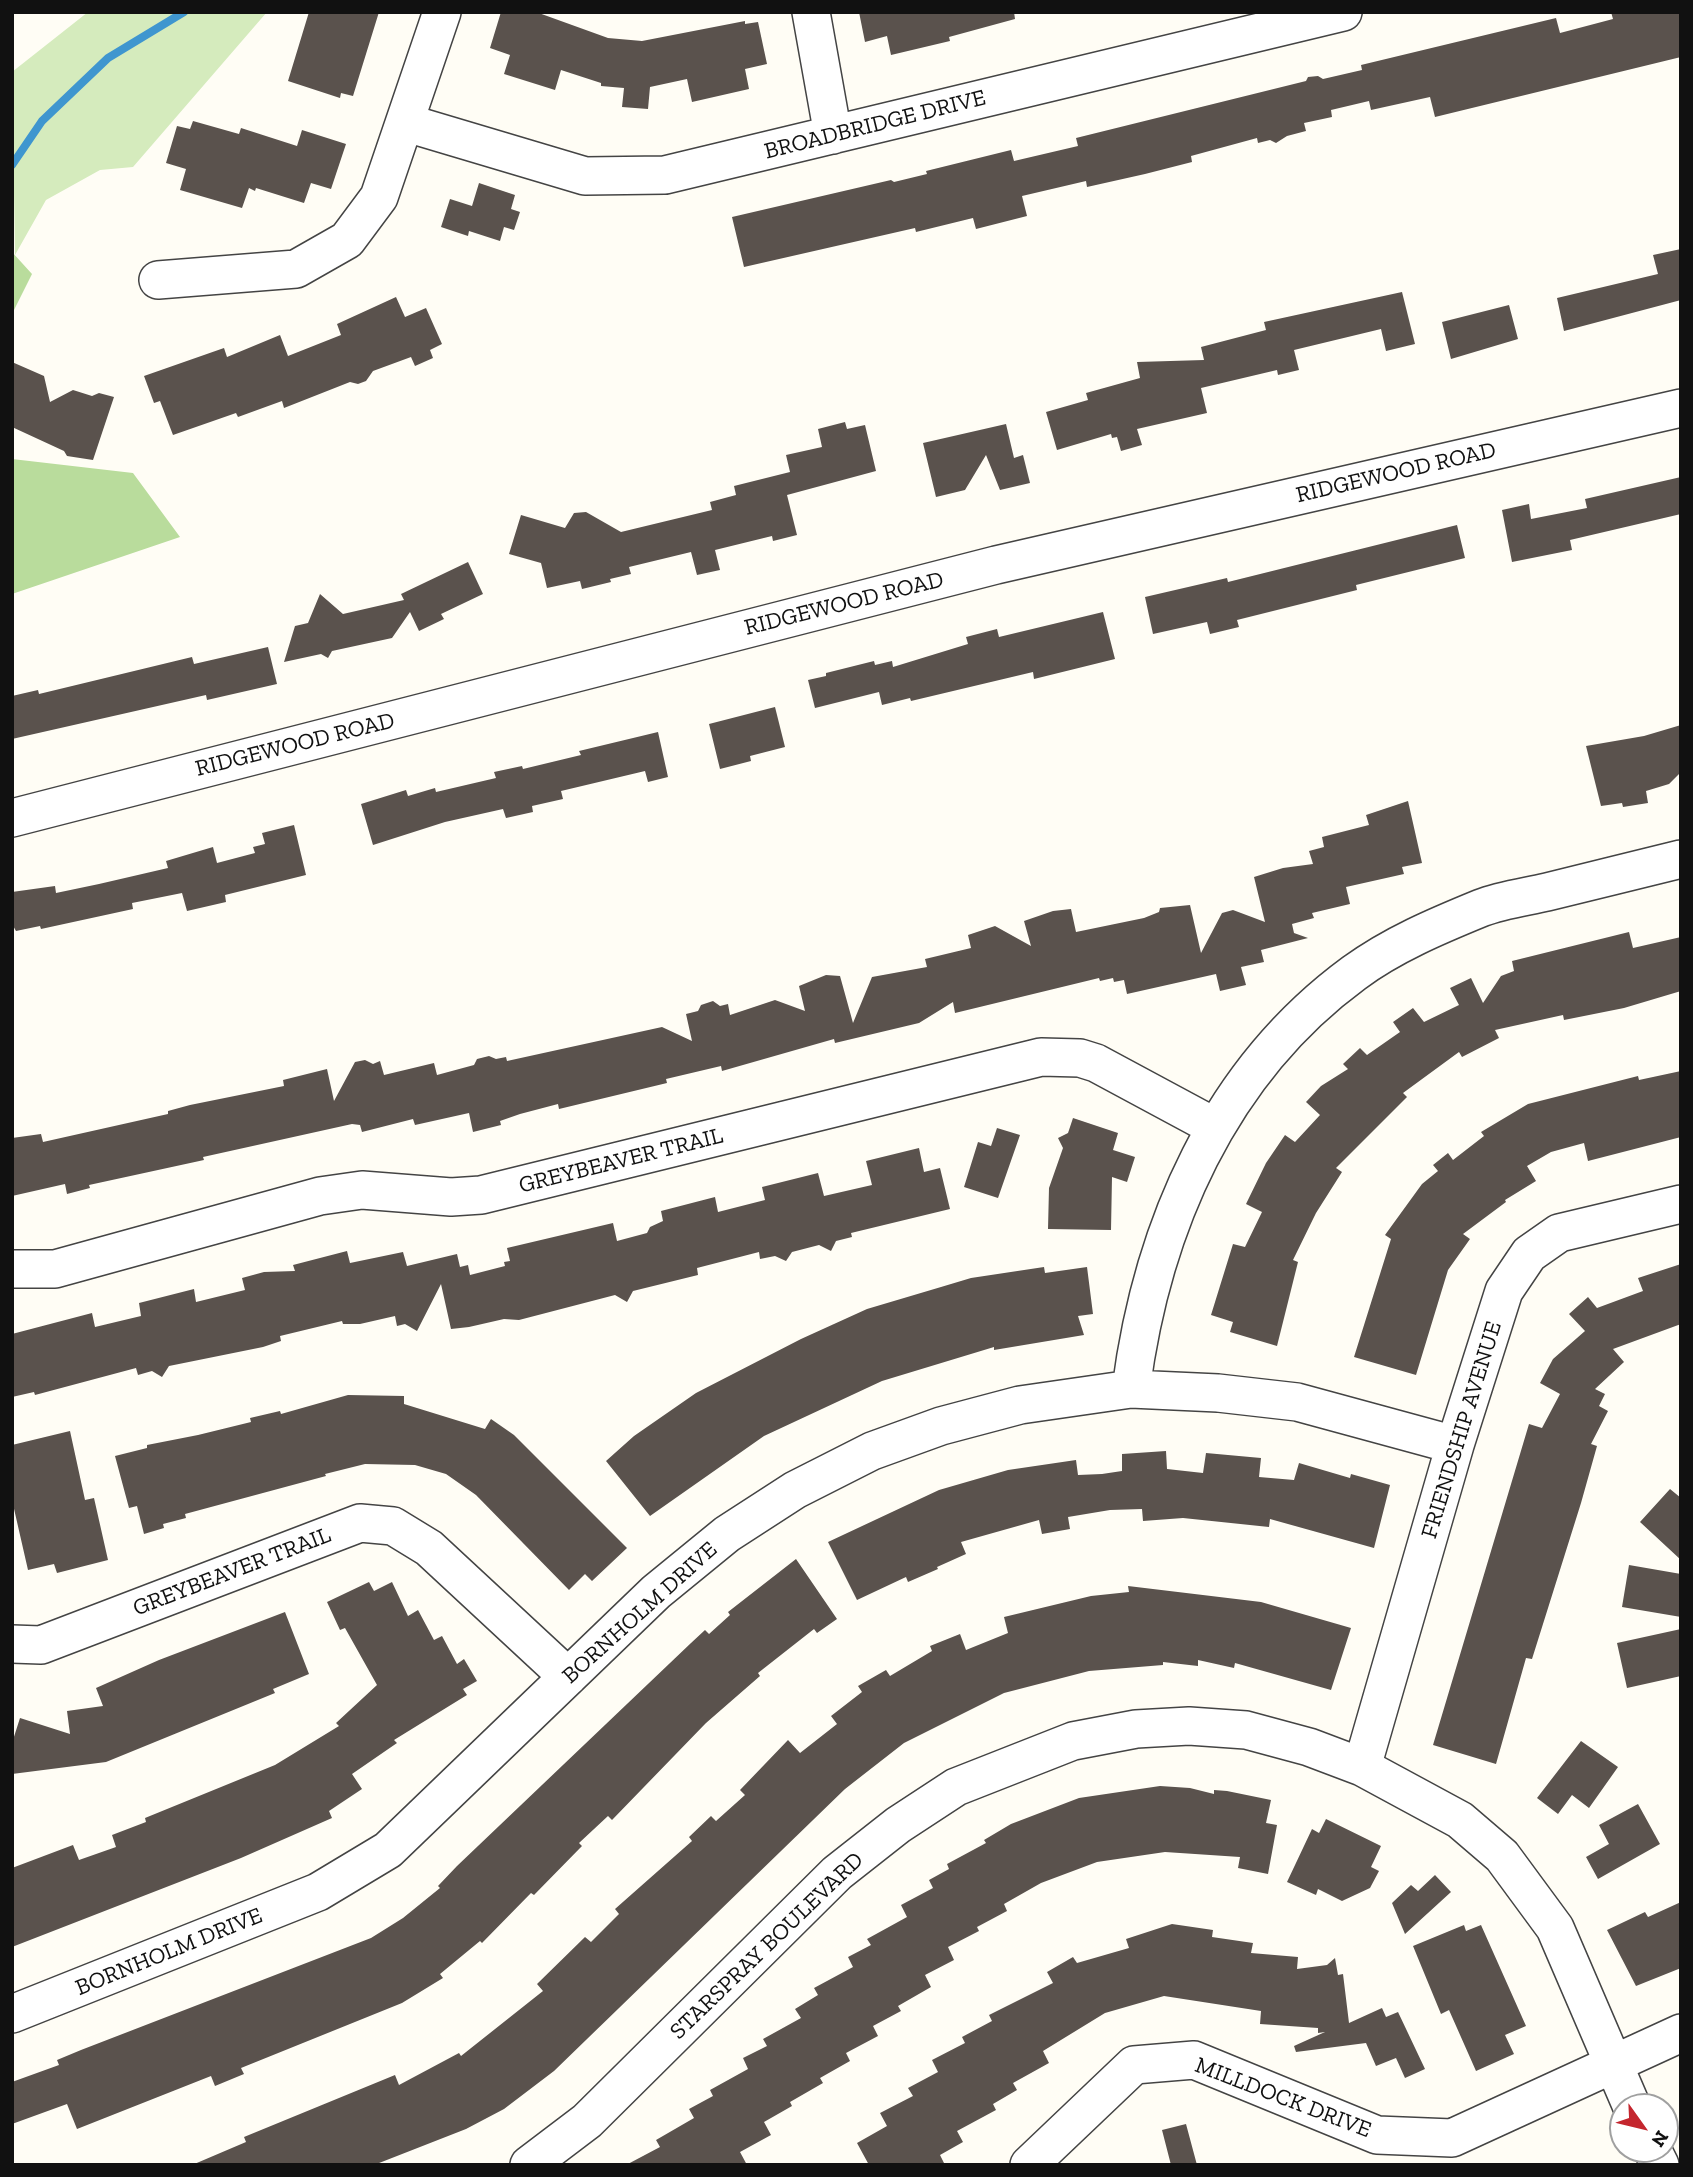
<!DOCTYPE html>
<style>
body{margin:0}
#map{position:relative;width:1693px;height:2177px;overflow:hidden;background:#fffdf5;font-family:"Zilla Slab",serif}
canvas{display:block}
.frame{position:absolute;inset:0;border:14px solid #111;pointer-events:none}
.north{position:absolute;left:1609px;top:2093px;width:70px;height:70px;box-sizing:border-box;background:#fff;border:2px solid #a0a0a0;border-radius:50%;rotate:124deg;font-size:19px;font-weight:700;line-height:28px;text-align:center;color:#111}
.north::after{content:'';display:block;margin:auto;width:24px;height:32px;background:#c4262e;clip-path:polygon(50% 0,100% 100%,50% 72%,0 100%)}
</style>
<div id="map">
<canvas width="1693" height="2177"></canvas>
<div class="frame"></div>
<div class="north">N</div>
</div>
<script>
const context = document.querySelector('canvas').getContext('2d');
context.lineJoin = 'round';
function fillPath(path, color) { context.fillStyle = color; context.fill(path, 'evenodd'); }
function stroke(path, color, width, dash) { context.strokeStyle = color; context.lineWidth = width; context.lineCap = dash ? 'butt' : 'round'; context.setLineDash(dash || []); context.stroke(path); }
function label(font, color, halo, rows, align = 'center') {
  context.font = font + ' "Zilla Slab",serif'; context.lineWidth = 7; context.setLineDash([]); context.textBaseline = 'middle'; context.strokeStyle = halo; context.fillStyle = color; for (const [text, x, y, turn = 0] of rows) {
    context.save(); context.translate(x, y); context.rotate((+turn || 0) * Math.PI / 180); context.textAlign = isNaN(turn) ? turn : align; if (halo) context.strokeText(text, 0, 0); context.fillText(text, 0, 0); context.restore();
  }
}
fillPath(new Path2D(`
 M88,12H267L133,167L100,170L46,200L15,255L12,72Z`), '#d5ebbd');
fillPath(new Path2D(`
 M12,252L32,274L12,314Z
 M12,459L133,473L180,537L12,594Z`), '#b9dc9c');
stroke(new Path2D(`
 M12,165L42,121L108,58L184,12`), '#3f96cf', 8);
fillPath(new Path2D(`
 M309,12H379L353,96L341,93L340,98L288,81Z
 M501,12H536L608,38L642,41L745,21V24L758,22L767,64L745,69L749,89L692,102L687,79L650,87L648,109L622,107L624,88L601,86V83L561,70L555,90L504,74L510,55L490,48Z
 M859,12H1014L1015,19L949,37L950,41L891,55L887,36L865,42Z
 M1611,12H1681V57L1435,117L1430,97L1371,110L1369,101L1331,110L1332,117L1304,123L1306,131L1287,136L1276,143L1270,140L1258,143L1257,138L1191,156L1192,162L1145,174L1087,187L1086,181L1022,196L1027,216L976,229L973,218L916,232L915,228L744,267L732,217L891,180L894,182L927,174L926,171L1011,150L1014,161L1078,146L1076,138L1306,81L1308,77L1318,76L1323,79L1362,70L1361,65L1556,18L1560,33L1613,19Z
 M193,121L239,134L241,128L297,146L302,130L346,144L331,189L311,183L304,203L256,188L255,191L249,188L242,208L180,190L186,169L166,163L177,126L190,129Z
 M479,183L515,195L511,209L520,212L514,230L504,227L500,241L469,231L468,236L441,227L450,199L472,206Z
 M1681,249V300L1564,331L1557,298L1658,274L1653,255Z
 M1402,292L1415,344L1386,351L1381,329L1294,350L1299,370L1278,375L1277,370L1201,388L1207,413L1137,429L1142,445L1121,451L1117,437L1112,438L1111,434L1057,450L1046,412L1088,400L1086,393L1140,378L1137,362L1204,360L1201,347L1266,330L1264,322Z
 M396,297L405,317L426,308L442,344L430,350L433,358L415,366L411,357L373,371L366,381L358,384L350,382L284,408L282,401L238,417L236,413L173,435L160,401L154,403L144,376L224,348L227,357L280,335L288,356L341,335L337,324Z
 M1509,305L1518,339L1451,359L1442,322Z
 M12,362L44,376L50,402L73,390L92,396L99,393L114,397L93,460L67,456L64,451L12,427Z
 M845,422L847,429L865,425L876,471L787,495L797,535L773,541L772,536L715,550L720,570L697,575L691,552L629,567L631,574L610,579L611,582L582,589L580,581L547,588L541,563L509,554L521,515L565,528L574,513L586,512L621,532L712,510L710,502L736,495L734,486L790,472L786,455L822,447L818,429Z
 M1006,424L1014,458L1023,455L1030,483L1000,490L986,455L965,490L936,497L923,443Z
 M1681,477V514L1570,540L1572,550L1512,562L1502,510L1529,504L1531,519L1587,508L1585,499Z
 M1457,525L1465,558L1356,585L1357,590L1237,620L1239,627L1210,634L1207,622L1153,634L1145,597L1227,578L1228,582Z
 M468,562L483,594L441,614L444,619L419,631L410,612L392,638L332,651L328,658L321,654L284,662L295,626L308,623L320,594L343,614L404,600L401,594Z
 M1103,612L1115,659L1034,679L1033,672L911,701L910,698L882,705L879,692L815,708L808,680L826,676V673L874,661L875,665L892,661L893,667L968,644L966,637L997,629L999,637Z
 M268,647L277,684L207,700L206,695L12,739V696L38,690L39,694L192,657L194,664Z
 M775,707L785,747L750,756L751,761L720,769L709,724Z
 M1681,725V772L1669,784L1646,791L1648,803L1623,807L1622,803L1601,806L1586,746L1644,736Z
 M658,732L668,777L648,782L645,771L561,791L563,799L532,806L533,812L506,818L503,809L445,822L373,845L361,804L406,790L408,796L435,788L436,792L496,778L494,772L522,766L523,769L581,755L579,751Z
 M1408,801L1422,863L1402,867L1404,874L1346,887L1350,904L1312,913L1314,918L1292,924L1294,933L1308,938L1261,950L1264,962L1241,967L1246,985L1220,991L1216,974L1127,994L1124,980L1114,982L1113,978L1100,981L1099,978L955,1013L953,1002L919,1023L835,1043L834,1039L722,1071L721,1066L666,1079L667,1083L559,1109L558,1104L520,1114L500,1121L501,1125L473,1132L469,1113L415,1125L413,1119L362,1132L360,1125L352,1124L203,1157L204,1160L89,1185L90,1188L67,1194L65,1184L12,1196V1138L41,1134L43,1142L168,1114V1111L190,1105L284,1086L283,1080L327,1069L334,1101L355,1062L365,1060L373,1064L380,1061L384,1075L434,1063L437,1075L474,1065L477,1059L489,1056L496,1059L506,1057L507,1061L662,1027L692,1041L686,1014L698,1011L701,1005L713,1001L720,1006L728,1004L730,1015L775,1000L805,1011L799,986L826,975L840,976L853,1023L872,977L927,967L925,959L971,948L968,935L995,926L1031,946L1024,921L1053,911L1071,909L1076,932L1144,918L1159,912L1160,908L1190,905L1201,953L1222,913L1233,910L1265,922L1254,877L1283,868L1313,864L1309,851L1324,847L1322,837L1369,825L1366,815Z
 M294,825L306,875L225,895L226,902L187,911L182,893L132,903L133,909L41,929L40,926L16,931L12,924V892L55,886L56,893L99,884L168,868L166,861L213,847L217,863L255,853L253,847L265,844L262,833Z
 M1629,932L1633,948L1681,937V991L1624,1008L1564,1020L1563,1015L1495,1030L1499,1038L1462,1057L1459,1052L1403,1093L1407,1097L1336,1168L1342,1172L1316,1213L1293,1260L1298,1262L1277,1346L1230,1332L1233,1322L1211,1315L1233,1244L1245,1247L1262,1212L1246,1204L1266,1163L1285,1135L1295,1142L1320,1115L1306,1102L1321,1086L1348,1069L1343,1064L1360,1048L1367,1055L1400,1032L1393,1022L1413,1008L1424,1022L1459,1005L1450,988L1471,978L1483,1003L1501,976L1514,971L1512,961Z
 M1681,1071V1137L1588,1161L1584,1143L1551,1152L1527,1166L1536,1181L1505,1200L1506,1202L1463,1234L1470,1239L1448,1270L1416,1375L1354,1357L1391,1239L1385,1235L1422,1184L1438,1171L1433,1165L1448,1153L1453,1160L1484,1136L1481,1132L1528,1104L1638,1076L1639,1080Z
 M1073,1118L1118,1133L1113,1150L1135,1157L1127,1182L1112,1177L1111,1230L1048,1229L1049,1188L1063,1148L1058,1138L1068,1133Z
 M997,1128L1020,1135L998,1198L964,1187L978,1142L991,1146Z
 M919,1148L924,1172L940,1168L950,1209L851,1233L852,1237L836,1241L831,1251L819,1245L792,1252L786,1261L775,1256L760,1259L759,1252L697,1268L698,1275L633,1291L627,1302L615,1295L519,1320L504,1319L469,1327L451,1329L441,1284L417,1331L405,1324L397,1326L395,1316L360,1324H343L342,1321L280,1336L281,1341L263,1347L169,1366L162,1377L152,1371L138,1375L136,1368L35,1395L34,1392L12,1397V1334L92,1313L95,1327L141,1316L139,1303L194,1289L196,1302L245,1290L242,1278L264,1272L295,1271L293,1265L347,1251L350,1263L403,1252L407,1266L457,1254L460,1267L468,1265L470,1275L505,1266L504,1262L510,1261L507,1248L613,1223L617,1241L647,1233L650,1227L663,1221L661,1211L715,1197L718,1212L765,1200L762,1187L818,1173L824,1196L872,1185L866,1161Z
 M1681,1264V1324L1613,1349L1624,1362L1595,1389L1605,1394L1599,1406L1608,1411L1591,1444L1597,1446L1581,1503L1532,1659L1526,1658L1496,1764L1433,1745L1529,1424L1542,1428L1560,1394L1540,1383L1553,1359L1585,1331L1569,1314L1588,1297L1597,1308L1643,1291L1638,1278Z
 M1044,1267L1045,1273L1087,1267L1093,1314L1078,1316L1084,1335L994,1350V1347L882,1381L764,1436L650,1516L606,1461L634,1436L696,1393L801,1339L867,1309L941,1287L971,1278Z
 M348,1395L404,1396V1404L485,1429L491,1419L514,1435L627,1548L592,1581L585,1574L569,1590L476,1495L446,1474L415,1465L365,1464L325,1474L326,1476L185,1514L186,1518L163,1524L164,1528L144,1534L137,1506L129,1508L115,1456L147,1448V1445L198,1435L251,1422L250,1418L280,1411L281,1414Z
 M70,1431L85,1500L94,1498L108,1560L57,1573L54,1564L28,1570L12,1500V1445Z
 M1166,1451L1167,1469L1203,1473L1206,1453L1261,1458L1259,1477L1294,1480L1299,1463L1350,1478L1351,1474L1390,1485L1374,1548L1270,1519L1269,1527L1183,1518L1143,1521L1142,1509L1110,1510L1068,1517L1070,1529L1042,1534L1039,1520L961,1542L966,1554L937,1567L938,1569L908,1582L906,1577L857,1600L828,1542L939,1490L1008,1470L1076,1460L1078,1475L1102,1474L1122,1471V1454Z
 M1670,1489L1681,1498V1560L1640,1522Z
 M796,1559L837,1619L817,1633L814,1629L758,1673L760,1676L706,1723L612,1820L608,1816L579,1843L582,1846L534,1895L531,1893L482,1943L480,1941L440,1974L443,1978L402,2003L241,2068L244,2074L215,2086L211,2076L77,2129L67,2104L12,2124V2082L59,2065L57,2060L81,2050L371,1938L403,1918L440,1888L438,1886L457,1866L691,1643L705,1630L709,1634L730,1615L728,1612Z
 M1629,1565L1681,1574V1617L1622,1607Z
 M369,1582L374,1591L392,1582L408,1616L418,1610L434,1640L442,1636L457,1664L464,1659L477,1681L463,1689L467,1695L394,1740L397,1743L352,1774L362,1789L329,1811L332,1818L241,1858L12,1947V1868L73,1845L79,1860L116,1847L112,1835L146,1822L145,1818L275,1765L339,1726L336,1723L377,1685L345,1628L340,1630L327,1602Z
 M1128,1586L1261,1602L1351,1628L1331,1690L1235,1663L1234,1668L1198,1660V1666L1163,1662V1665L1089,1671L1004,1693L904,1743L845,1789L554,2071L504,2109L466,2129L374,2165H192L246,2142L244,2137L395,2075L399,2085L459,2053L461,2056L543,1991L537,1984L585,1937L591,1942L619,1914L615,1909L692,1841L689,1837L711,1816L716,1821L745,1795L740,1790L788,1740L800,1753L837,1724L831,1716L862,1692L858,1686L886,1670L890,1676L932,1651L930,1646L960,1634L966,1650L1008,1633L1004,1617L1091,1596L1129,1592Z
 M285,1612L309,1674L273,1689L275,1693L106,1762L12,1774V1743L20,1718L70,1734L67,1711L103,1706L96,1688L159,1660Z
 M1681,1629V1676L1627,1688L1617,1643Z
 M1581,1741L1618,1767L1589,1808L1572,1795L1558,1814L1537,1798Z
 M1160,1786L1190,1788L1214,1794V1790L1227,1791L1271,1800L1266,1823L1277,1825L1268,1874L1238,1868L1240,1857L1165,1852L1097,1862L1041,1883L1004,1904L1007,1911L977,1927L979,1931L948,1947L954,1960L925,1975L931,1987L898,2006L901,2011L873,2026L878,2036L846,2053L850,2061L820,2078L823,2083L790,2102L792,2106L764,2122L771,2135L740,2152L747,2165H626L660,2147L656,2140L694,2118L689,2109L713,2096L710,2090L748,2069L743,2058L767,2046L763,2039L801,2018L795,2009L818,1995L814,1988L853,1967L848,1957L871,1945L867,1939L907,1917L901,1905L933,1888L929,1880L949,1869L947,1864L986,1843L984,1840L1011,1824L1079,1798Z
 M1638,1804L1660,1844L1598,1879L1586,1857L1609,1844L1599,1825Z
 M1326,1819L1381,1846L1371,1867L1379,1871L1370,1888L1342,1901L1318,1889L1316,1895L1287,1882L1312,1829L1319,1833Z
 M1435,1875L1451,1892L1405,1934L1392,1903L1411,1885L1418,1891Z
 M1681,1902V1968L1636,1986L1607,1930L1645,1912L1648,1917Z
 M1172,1924L1213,1930L1212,1937L1253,1943L1251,1953L1298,1957L1297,1969L1327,1965L1335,1958L1338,1975L1343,1974L1349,2023L1382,2008L1386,2017L1398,2012L1425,2069L1405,2078L1396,2058L1376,2066L1366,2043L1296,2052L1294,2046L1325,2032L1318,2033V2028L1260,2024L1261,2011L1164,1996L1105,2013L1043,2051L1049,2063L1013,2083L1017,2090L993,2104L996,2110L957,2131L963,2142L940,2155L945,2165H869L857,2143L887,2126L880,2113L913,2096L908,2088L938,2072L932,2060L965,2043L962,2037L992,2021L989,2015L1053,1983L1047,1972L1073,1957L1077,1963L1129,1948L1126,1939Z
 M1464,1925L1466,1931L1481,1925L1526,2026L1505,2035L1514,2054L1476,2071L1449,2010L1441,2014L1413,1946Z
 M1186,2124L1197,2165H1171L1162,2130Z`), '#5a524d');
const minor = new Path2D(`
 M811,12L833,135
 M407,123L585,176L665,175L1343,12
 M158,280L296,269L347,240L379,197L442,12
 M12,818L996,565L1681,408
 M12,1269H55L320,1196L362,1190L451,1197L481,1195L1041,1057L1080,1058L1096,1063L1215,1127
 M1131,1389C1152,1227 1219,1072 1354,973C1392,945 1437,926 1481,908C1501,900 1525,897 1547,892C1592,881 1636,870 1681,859
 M12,1644L41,1645L360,1523L393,1526L429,1548L568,1677
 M1362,1767L1455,1445L1504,1291L1529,1254L1559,1233L1681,1204
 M12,2014L318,1892L388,1850L656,1592L727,1534L795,1490L872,1451L941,1426L1020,1405L1131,1389L1218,1393L1297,1402L1455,1445
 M1652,2149L1660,2165
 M529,2165L587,2121L837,1873L898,1825L956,1787L1073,1741L1136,1729L1189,1726L1246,1730L1309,1747L1362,1767L1460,1820L1502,1856L1555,1928L1632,2107
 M1029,2165L1134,2065L1194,2060L1377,2135L1452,2138L1681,2033`);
stroke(minor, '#444', 40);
stroke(minor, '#fff', 37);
label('23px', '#111', '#fff', [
 ["BROADBRIDGE DRIVE",875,125,-14],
 ["RIDGEWOOD ROAD",1396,473,-13],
 ["RIDGEWOOD ROAD",844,604,-14],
 ["RIDGEWOOD ROAD",295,745,-14],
 ["GREYBEAVER TRAIL",621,1161,-14],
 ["FRIENDSHIP AVENUE",1462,1430,-73],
 ["GREYBEAVER TRAIL",232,1572,-21],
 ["BORNHOLM DRIVE",640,1613,-42],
 ["STARSPRAY BOULEVARD",767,1946,-44],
 ["BORNHOLM DRIVE",169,1952,-22],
 ["MILLDOCK DRIVE",1283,2098,21]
]);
</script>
